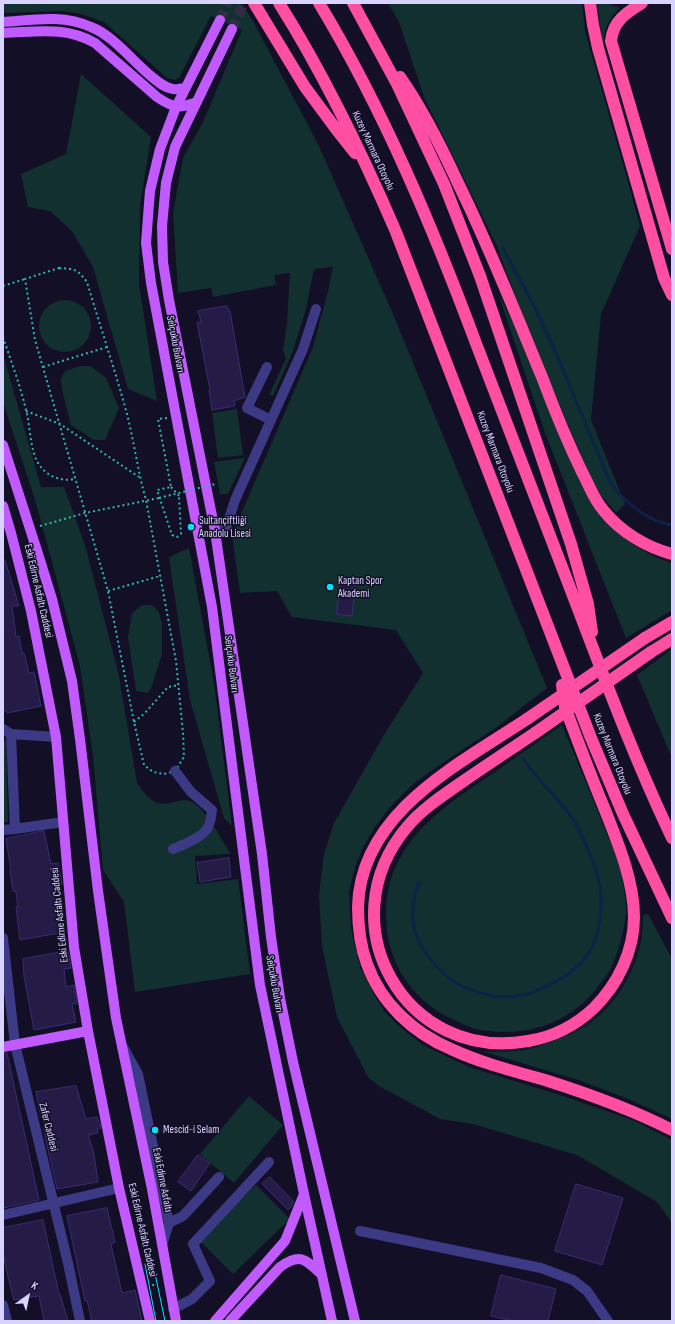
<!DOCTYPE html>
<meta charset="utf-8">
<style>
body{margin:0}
#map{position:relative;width:675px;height:1324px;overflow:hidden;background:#130f26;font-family:"Sofia Sans Condensed",sans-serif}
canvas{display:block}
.frame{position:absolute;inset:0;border:4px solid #d9d4ff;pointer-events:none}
.north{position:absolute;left:8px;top:1276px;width:40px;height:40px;-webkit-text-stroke:3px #130f26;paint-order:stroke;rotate:33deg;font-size:11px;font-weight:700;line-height:16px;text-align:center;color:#d9d4ff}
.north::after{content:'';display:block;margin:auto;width:14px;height:18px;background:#d9d4ff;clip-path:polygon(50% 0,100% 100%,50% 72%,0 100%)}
</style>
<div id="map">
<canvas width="675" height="1324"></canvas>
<div class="frame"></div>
<div class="north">K</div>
</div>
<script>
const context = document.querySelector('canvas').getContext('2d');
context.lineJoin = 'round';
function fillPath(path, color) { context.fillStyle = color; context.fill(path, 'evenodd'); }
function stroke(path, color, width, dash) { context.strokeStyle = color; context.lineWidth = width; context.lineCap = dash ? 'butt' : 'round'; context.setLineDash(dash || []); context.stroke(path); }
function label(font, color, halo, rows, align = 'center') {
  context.font = font + ' "Sofia Sans Condensed",sans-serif'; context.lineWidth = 3; context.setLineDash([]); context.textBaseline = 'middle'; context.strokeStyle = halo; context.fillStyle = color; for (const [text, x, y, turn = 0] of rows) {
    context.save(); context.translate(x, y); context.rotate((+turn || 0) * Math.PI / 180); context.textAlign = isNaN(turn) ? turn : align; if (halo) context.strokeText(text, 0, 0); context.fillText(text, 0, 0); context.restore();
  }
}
fillPath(new Path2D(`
 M3,3H241L253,21L318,144L393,314L547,688L494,729L438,766L413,784L391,806L375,827L363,847L355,867L349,892L351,929L360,967L373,993L385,1012L399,1026L423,1045L469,1067L563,1096L635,1121L672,1140V1223L657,1202L577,1155L473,1124L440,1119L379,1086L368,1077L337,1017L322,946L319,895L324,854L334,823L385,733L423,673L396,630L292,617L277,591L240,593L232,535L313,347L328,291L333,267L314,269L306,309L293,351L273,396L269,395L286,358L283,350L287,323L290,273L274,275L276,285L213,297L211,288L178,293L173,213L183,158L203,122L242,30L211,16L179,78L175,80L167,78L104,22L81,14L62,11L3,13Z
 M388,3H582L585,31L623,164L640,226L601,314L591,420L625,504L616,513L600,494L589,475L522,315L497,246L424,97L399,22Z
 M597,3H606L620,8C612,15 604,27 604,38C604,45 606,51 608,57L602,38Z
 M81,74L151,137L140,206L139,284L157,401L128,389L93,267L72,231L50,211L28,207L21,174L66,154Z
 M498,293L512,321L580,482L597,512L614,529L631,543L655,557L672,563V610L626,638L545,433Z
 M39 326a26 26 0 1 1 52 0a26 26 0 1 1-52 0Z
 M3,354L41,487H64L85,545L119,676L137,783C147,798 155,808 175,802C181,800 186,799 192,802C205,808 223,842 231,854L195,856L197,884L238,879L250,974L135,992L124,902L103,870L93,756L80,666L36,503L3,402Z
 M80,366H91L106,378L119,408L105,440H94L71,425L62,390L61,379L65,371Z
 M237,409L243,455L218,458L212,413Z
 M245,458L228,494H220L214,462Z
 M189,548L214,683L232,826L224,818L190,700L169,557Z
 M142,605H152L159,612L162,624V654L151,689L148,693L136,691L128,637L132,613Z
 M672,649V758L637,675Z
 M562,725C577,761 592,796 606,832C610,842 616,852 619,863C622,876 625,891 626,905C628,918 618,953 612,966C610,971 606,976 603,980C574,1022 530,1038 481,1030C474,1029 467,1026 461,1023C415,1005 386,965 386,915C386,891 391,872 404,851C423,820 459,796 489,776C513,759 538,742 562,725Z
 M3,740L6,741L8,822H3Z
 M648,914L672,959V1119L626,1098L578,1080L481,1051C495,1052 510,1052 524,1050C534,1049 544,1044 553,1041C562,1037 573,1034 581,1029C611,1011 632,979 640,946C642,936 643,925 643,915Z
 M249,1096L283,1125L234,1183L200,1154Z
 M256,1185L290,1219L233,1274L199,1240Z`), '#12302f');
stroke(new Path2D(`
 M503,248L533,304L556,353L609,480C621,500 648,522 672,525
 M419,882C409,909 410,933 428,956C432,961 437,967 442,972C462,991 496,1001 523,995C532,993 540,989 549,985C564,978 581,967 590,951C597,941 600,920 601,908C604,880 587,846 575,822C567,809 556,798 546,787C538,778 530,769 523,759`), '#0c2248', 3);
const building = new Path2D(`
 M227,306L229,311H230L245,397L234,401L235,406L212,410L209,390H210L197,322H201L198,311Z
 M3,560H5L19,606H12L16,637L19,636L22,653H24L29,673L34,672L41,706L7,713L6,711H3Z
 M340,583L355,585L352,616L337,614Z
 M44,831L51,864L58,863L62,884L54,886L57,901H55L59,933L20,940L16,907H18L16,892L13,891L10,871L11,870L6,839Z
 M229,858L231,877L200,882L197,863Z
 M68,951L71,968L64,969L66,987L74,985L77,1003L72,1004L76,1022L34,1030L24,976L23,959Z
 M3,1053H7L39,1200L3,1208Z
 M76,1086L86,1119L97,1117L100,1125L101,1128L97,1129L98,1133L88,1135L94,1154L98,1182L57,1189L47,1145L44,1128H46L39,1109L36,1092Z
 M198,1155L210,1163L191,1191L178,1182Z
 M270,1177L294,1202L292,1206L288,1210L262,1184Z
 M576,1184L623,1198L602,1265L555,1251Z
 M107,1208L115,1242L111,1244L122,1293L135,1290L142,1321H92L87,1300L85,1301L67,1216Z
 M43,1220L59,1294H60L68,1321H44L39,1296L14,1300L8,1277L3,1252V1228Z
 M501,1275L556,1289L548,1321H514L491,1316Z`);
fillPath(building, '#241b47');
stroke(building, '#3b2d73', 1);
stroke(new Path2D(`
 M220,20L227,3
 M232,29L244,3`), '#312d47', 10, [10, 5]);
stroke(new Path2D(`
 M59,268C75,269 77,269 87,282C100,326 115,370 127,414C134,442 138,472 146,500L176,661L183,733L184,757L175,771L164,774L153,772L144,765L134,722L108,591L35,340L25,279Z
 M3,286L25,279
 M3,337C11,361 20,385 26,410C30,424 30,448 37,461C44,475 59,482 75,479
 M43,367L107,347
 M26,411L60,424L139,477
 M167,418L158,419L171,487L157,490L172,535L177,537L181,534L179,497
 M171,487L180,497
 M40,526L85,513L159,498
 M108,591L160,576
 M134,722L145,713L168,687L179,685
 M153,1284L154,1289`), '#2fb8b0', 2, [2, 3]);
stroke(new Path2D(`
 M267,367L247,408L271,420
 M215,531L226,528L235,500L303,349L316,309
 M3,729L11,734L56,737
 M11,734L15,829
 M3,830L15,829L63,822
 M173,849C183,845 201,838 207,829C211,824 211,816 212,810L191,792L175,771
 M3,938L15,1044L68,1263L80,1321
 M123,1047L138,1074L169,1223L162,1245
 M3,1215L119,1188
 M169,1223L183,1216L219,1177
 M360,1231L541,1268L573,1280L587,1291L608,1321
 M3,1305L7,1321
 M173,1309L192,1299L210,1281L193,1244L269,1162`), '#3d3a85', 10);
stroke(new Path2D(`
 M220,20L176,107L160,149L150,191L146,243L151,283L212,607L260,985L304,1194L332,1321
 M3,22C33,20 62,14 91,27C114,36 132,61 152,77C158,82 165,88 173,89C177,90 181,88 185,88
 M232,29L175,147L166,183L162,226L163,262L169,300L215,531L262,854L271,937L280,998L293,1062L355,1321
 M3,33C37,32 65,26 95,43L157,97C173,108 179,109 197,102
 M3,445L40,560L52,599L72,681L80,739L98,891L116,1018L152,1189L176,1321
 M3,506L11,533L31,611L56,737L74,947L88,1031L119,1188L150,1321
 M3,1047L88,1031
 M215,1321L285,1241L304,1194
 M230,1321L280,1267C301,1252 306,1260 322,1275`), '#c25bff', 10);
stroke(new Path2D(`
 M254,3L305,87L336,129L355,153
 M279,3C325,76 362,153 396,232L591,738L623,814L672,918
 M319,3C384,111 433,228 477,346C509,428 540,511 572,593C603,675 634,758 672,838
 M353,3L397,84L444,184L480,276L571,544L588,604L592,632
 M590,3L593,25L598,48L664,278L672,295
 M642,3C626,13 613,21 611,41L672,249
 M400,77C423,110 441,146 458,183C489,246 515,312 542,377C554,409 567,441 582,472C589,485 594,500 604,511C621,532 646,547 672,554
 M645,638L672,622
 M651,652L672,639
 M527,719C459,764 360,813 358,907C358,926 360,945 367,964C381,1003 413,1033 451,1049C481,1063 513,1071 545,1080C589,1094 631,1109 672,1130
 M535,733C511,749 488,764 465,780C445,794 423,808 407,827C326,923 405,1063 528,1041C553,1037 576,1025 594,1008C618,984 634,951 634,917C634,881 618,843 605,810C591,776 578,742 565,707L562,685`), '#ff4fa3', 12);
stroke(new Path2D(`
 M145,1264L156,1321
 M153,1264L165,1321`), '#00e5ff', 1);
stroke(new Path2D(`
 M159,498L215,484`), '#2fb8b0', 2, [2, 3]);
stroke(new Path2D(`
 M527,719L645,638
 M535,733L651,652`), '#ff4fa3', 12);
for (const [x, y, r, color] of [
 [191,527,4,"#00e5ff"],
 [330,587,4,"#00e5ff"],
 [155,1130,4,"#00e5ff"]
]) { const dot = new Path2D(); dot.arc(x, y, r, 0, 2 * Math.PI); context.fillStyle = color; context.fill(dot); stroke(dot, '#130f26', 1.5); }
label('11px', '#d9d4ff', '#130f26', [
 ["Kuzey Marmara Otoyolu",373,151,65],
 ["Selçuklu Bulvarı",175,344,79],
 ["Kuzey Marmara Otoyolu",495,452,69],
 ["Eski Edirne Asfaltı Caddesi",38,591,77],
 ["Selçuklu Bulvarı",231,664,83],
 ["Kuzey Marmara Otoyolu",612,754,68],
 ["Eski Edirne Asfaltı Caddesi",60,915,-96],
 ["Selçuklu Bulvarı",274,984,80],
 ["Zafer Caddesi",48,1127,76],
 ["Eski Edirne Asfaltı",162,1180,79],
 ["Eski Edirne Asfaltı Caddesi",142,1230,77]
]);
label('11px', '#d9d4ff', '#130f26', [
 ["Sultançiftliği",199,521],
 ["Anadolu Lisesi",199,534],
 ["Kaptan Spor",338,581],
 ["Akademi",338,594],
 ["Mescid-i Selam",163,1130]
], 'left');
</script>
